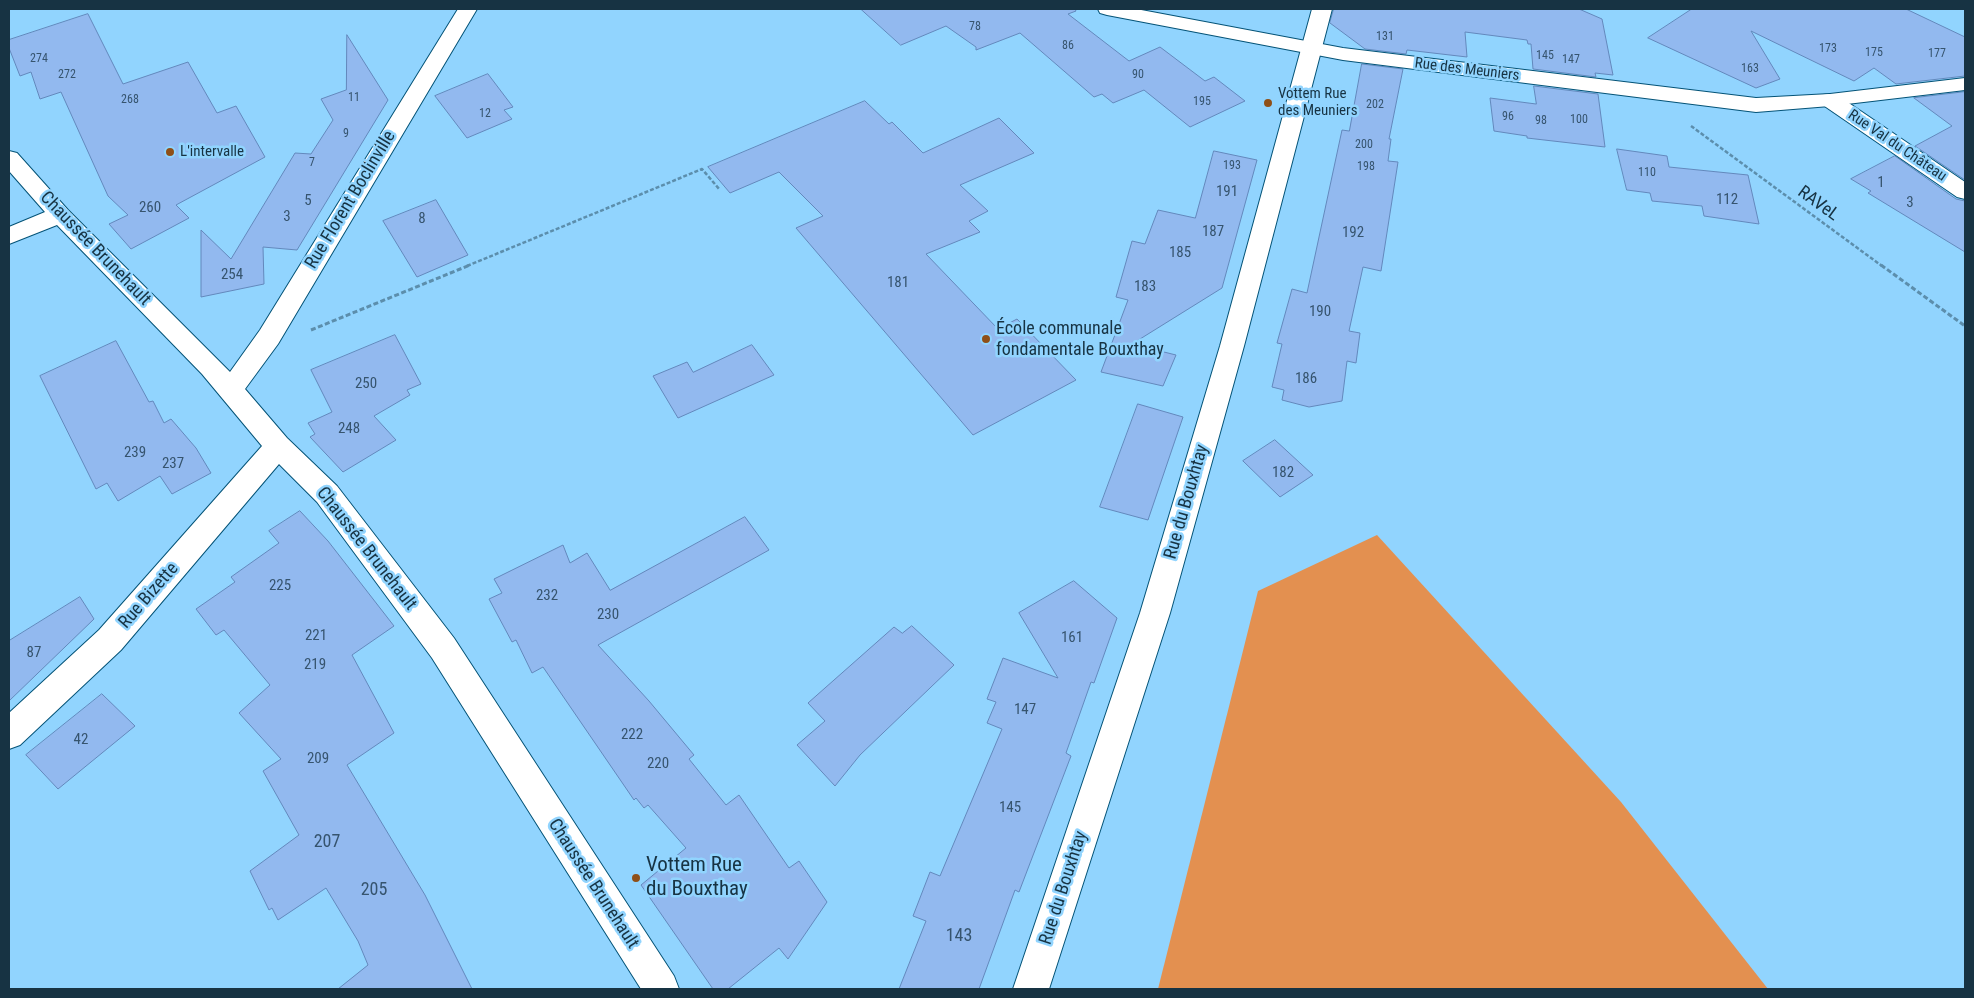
<!DOCTYPE html>
<meta charset="utf-8">
<style>
body{margin:0}
#map{position:relative;width:1974px;height:998px;overflow:hidden;background:#91d4fe;font-family:"Roboto Condensed",sans-serif}
canvas{display:block}
.frame{position:absolute;inset:0;border:10px solid #173343;pointer-events:none}
</style>
<div id="map">
<canvas width="1974" height="998"></canvas>
<div class="frame"></div>
</div>
<script>
const context = document.querySelector('canvas').getContext('2d');
context.lineJoin = 'round';
function fillPath(path, color) { context.fillStyle = color; context.fill(path, 'evenodd'); }
function stroke(path, color, width, dash) { context.strokeStyle = color; context.lineWidth = width; context.lineCap = dash ? 'butt' : 'round'; context.setLineDash(dash || []); context.stroke(path); }
function label(font, color, halo, rows, align = 'center') {
  context.font = font + ' "Roboto Condensed",sans-serif'; context.lineWidth = 5; context.setLineDash([]); context.textBaseline = 'middle'; context.strokeStyle = halo; context.fillStyle = color; for (const [text, x, y, turn = 0] of rows) {
    context.save(); context.translate(x, y); context.rotate((+turn || 0) * Math.PI / 180); context.textAlign = isNaN(turn) ? turn : align; if (halo) context.strokeText(text, 0, 0); context.fillText(text, 0, 0); context.restore();
  }
}
fillPath(new Path2D(`
 M1377,535L1621,802L1768,989H1158L1258,591Z`), '#e39050');
const building = new Path2D(`
 M861,9H1075L1076,11L1068,14L1129,61L1160,47L1205,81L1214,77L1245,101L1190,127L1144,90L1113,103L1102,94L1094,97L1020,33L976,50V47L946,26L901,45Z
 M1334,9H1579L1602,19L1613,75L1595,73L1596,77L1533,69L1531,44H1528L1527,40L1465,32L1467,57L1407,50L1406,54L1365,49L1330,23Z
 M1692,9H1906L1965,37V76L1896,84L1874,68L1854,81L1751,31L1780,79L1756,88L1648,38Z
 M88,14L123,84L188,62L217,113L236,106L265,157L176,205L189,218L131,249L109,224L128,215L108,196L61,92L40,99L31,72L20,76L9,48V40Z
 M347,35L388,100L297,250L263,247L264,284L201,297V230L231,259L295,153L311,154L333,120L321,99L346,90Z
 M1362,64L1403,69L1389,139H1391L1388,161L1398,162L1381,271L1363,267L1349,331L1360,333L1356,363L1347,361L1342,401L1309,407L1282,400L1284,390L1272,387L1282,344L1277,343L1292,289L1307,293L1342,130L1349,131Z
 M488,74L513,107L504,110L512,119L467,138L435,96Z
 M1534,86L1598,94L1605,147L1527,138V136L1494,131L1490,98L1536,104Z
 M1965,92V180L1915,146L1952,126L1914,98Z
 M865,101L889,124L892,122L923,153L999,118L1034,153L960,185L988,211L969,221L980,232L926,254L998,329L1017,319L1076,380L973,435L796,228L823,216L779,172L730,193L708,167Z
 M1617,149L1667,156L1669,167L1748,175L1759,224L1704,216L1702,206L1652,201L1650,193L1627,190Z
 M1214,151L1257,160L1222,288L1132,344L1176,355L1163,386L1101,372L1128,300L1116,297L1132,241L1145,244L1158,210L1195,218Z
 M1895,156L1956,199L1965,201V252L1868,193L1871,191L1851,179Z
 M436,200L468,255L417,277L383,221Z
 M395,335L421,384L407,390L410,395L374,416L396,440L343,472L310,437L315,434L308,423L332,412L311,370Z
 M116,341L149,402L153,401L164,423L171,419L196,448L211,473L172,494L160,476L118,501L107,483L96,489L40,376Z
 M752,345L774,375L678,418L653,376L687,362L693,372Z
 M1138,404L1183,417L1148,520L1100,507Z
 M1275,440L1313,475L1280,497L1243,461Z
 M300,511L328,541L394,626L352,655L394,733L347,765L425,895L472,989H338L368,965L358,941L326,888L278,920L272,908L269,910L250,871L299,835L263,771L281,759L239,713L270,685L224,630L216,635L196,609L235,582L231,577L279,543L269,531Z
 M745,517L769,550L598,645L649,701L694,755L689,759L726,805L739,795L789,868L799,861L827,902L788,959L779,948L728,989H713L641,885L686,848L648,805L644,808L636,798L634,800L543,667L532,673L516,640L512,642L489,599L502,593L494,579L563,545L570,563L587,553L610,590Z
 M1074,581L1117,618L1094,683L1091,682L1066,753L1071,756L1019,892L1015,890L979,989H899L926,921L913,916L930,872L940,876L1002,729L987,723L996,702L987,699L1003,658L1058,678L1019,613Z
 M80,597L94,619L9,701V641Z
 M912,626L954,665L860,755L835,786L797,745L825,721L808,703L894,627L902,633Z
 M102,694L135,726L58,789L26,755Z`);
fillPath(building, '#92b9ef');
stroke(building, '#6388bc', 1);
const street = new Path2D(`
 M458,9H477L278,344L245,389L287,438L337,486L454,638L674,976L679,989H641L432,658L317,502L279,464L121,650L20,745L9,749V713L99,630L262,446L202,374L57,225L9,244V227L45,212L9,171V151L17,153L68,210L230,372L260,330Z
 M1312,9H1332L1244,346L1170,613L1049,989H1013L1140,613L1220,346Z
 M1830,94L1837,95L1965,182V199L1957,197L1823,105L1820,100L1823,95Z`);
const secondary = new Path2D(`
 M1098,9H1136L1343,48L1756,98L1830,94L1965,78V90L1830,106L1756,112L1343,60L1107,15L1100,13Z`);
stroke(street, '#045377', 2);
stroke(secondary, '#045377', 2);
stroke(new Path2D(`
 M1691,126L1882,266
 M467,266L702,169L720,190`), '#5c8eac', 2.5, [4, 2]);
stroke(new Path2D(`
 M1881,265L1965,326
 M311,330L470,265`), '#5c8eac', 3, [5, 2.5]);
fillPath(street, '#fff');
fillPath(secondary, '#fff');
for (const [x, y, r, color] of [
 [1268,103,5,"#8f4f17"],
 [170,152,5,"#8f4f17"],
 [986,339,5,"#8f4f17"],
 [636,878,5,"#8f4f17"]
]) { const dot = new Path2D(); dot.arc(x, y, r, 0, 2 * Math.PI); context.fillStyle = color; context.fill(dot); stroke(dot, '#91d4fe', 2); }
label('12px', '#36546e', null, [
 ["78",975,27],
 ["131",1385,37],
 ["86",1068,46],
 ["173",1828,49],
 ["175",1874,53],
 ["177",1937,54],
 ["145",1545,56],
 ["274",39,59],
 ["147",1571,60],
 ["163",1750,69],
 ["272",67,75],
 ["90",1138,75],
 ["11",354,98],
 ["268",130,100],
 ["195",1202,102],
 ["202",1375,105],
 ["12",485,114],
 ["96",1508,117],
 ["100",1579,120],
 ["98",1541,121],
 ["9",346,134],
 ["200",1364,145],
 ["7",312,163],
 ["193",1232,166],
 ["198",1366,167],
 ["110",1647,173]
]);
label('15px', '#173343', '#91d4fe', [
 ["Rue des Meuniers",1467,70,7],
 ["Rue Val du Château",1897,146,34]
]);
label('15px', '#173343', '#91d4fe', [
 ["Vottem Rue",1278,94],
 ["des Meuniers",1278,111],
 ["L'intervalle",180,152]
], 'left');
label('15px', '#36546e', null, [
 ["1",1881,183],
 ["191",1227,192],
 ["112",1727,200],
 ["5",308,201],
 ["3",1910,203],
 ["260",150,208],
 ["3",287,217],
 ["8",422,219],
 ["187",1213,232],
 ["192",1353,233],
 ["185",1180,253],
 ["254",232,275],
 ["181",898,283],
 ["183",1145,287],
 ["190",1320,312],
 ["186",1306,379],
 ["250",366,384],
 ["248",349,429],
 ["239",135,453],
 ["237",173,464],
 ["182",1283,473],
 ["225",280,586],
 ["232",547,596],
 ["230",608,615],
 ["221",316,636],
 ["161",1072,638],
 ["87",34,653],
 ["219",315,665],
 ["147",1025,710],
 ["222",632,735],
 ["42",81,740],
 ["209",318,759],
 ["220",658,764],
 ["145",1010,808]
]);
label('18px', '#173343', '#91d4fe', [
 ["Rue Florent Boclinville",351,200,-59],
 ["RAVeL",1818,204,36],
 ["Chaussée Brunehault",95,249,46],
 ["Rue du Bouxhtay",1187,502,-74],
 ["Chaussée Brunehault",366,549,52],
 ["Rue Bizette",149,596,-49],
 ["Chaussée Brunehault",593,884,57],
 ["Rue du Bouxhtay",1064,888,-72]
]);
label('18px', '#173343', '#91d4fe', [
 ["École communale",996,329],
 ["fondamentale Bouxthay",996,350]
], 'left');
label('18px', '#36546e', null, [
 ["207",327,842],
 ["205",374,890],
 ["143",959,936]
]);
label('21px', '#173343', '#91d4fe', [
 ["Vottem Rue",646,866],
 ["du Bouxthay",646,890]
], 'left');
</script>
